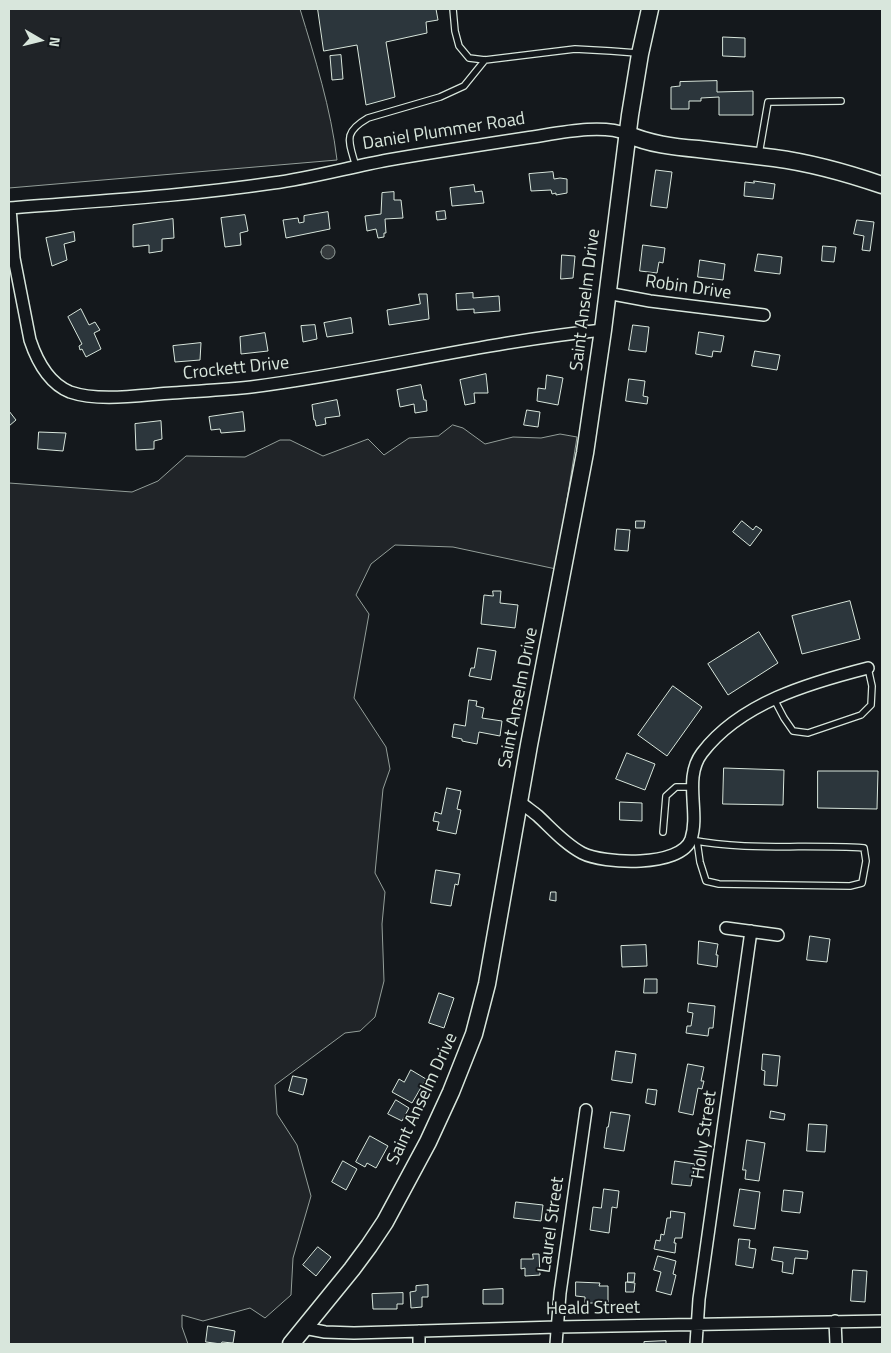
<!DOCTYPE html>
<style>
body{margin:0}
#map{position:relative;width:891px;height:1353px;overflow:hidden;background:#14181c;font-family:"Titillium Web",sans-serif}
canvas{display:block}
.frame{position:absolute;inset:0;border:10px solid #d8e6dc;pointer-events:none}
.north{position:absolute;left:15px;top:15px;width:50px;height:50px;-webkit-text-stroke:4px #14181c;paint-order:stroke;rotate:98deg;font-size:14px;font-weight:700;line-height:20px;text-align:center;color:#d8e6dc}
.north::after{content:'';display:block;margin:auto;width:18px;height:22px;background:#d8e6dc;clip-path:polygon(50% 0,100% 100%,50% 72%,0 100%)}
</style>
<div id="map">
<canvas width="891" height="1353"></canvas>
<div class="frame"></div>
<div class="north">N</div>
</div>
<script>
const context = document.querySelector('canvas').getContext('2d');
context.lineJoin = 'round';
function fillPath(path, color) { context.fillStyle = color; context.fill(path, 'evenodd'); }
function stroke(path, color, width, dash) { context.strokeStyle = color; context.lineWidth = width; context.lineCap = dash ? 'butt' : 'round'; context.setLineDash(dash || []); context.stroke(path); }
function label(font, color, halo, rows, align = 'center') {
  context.font = font + ' "Titillium Web",sans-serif'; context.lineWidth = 4; context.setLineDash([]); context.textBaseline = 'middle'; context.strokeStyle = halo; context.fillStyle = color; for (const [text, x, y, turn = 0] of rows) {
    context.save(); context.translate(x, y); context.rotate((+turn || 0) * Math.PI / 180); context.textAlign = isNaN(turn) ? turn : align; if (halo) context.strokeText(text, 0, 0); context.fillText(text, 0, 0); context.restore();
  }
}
const green = new Path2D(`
 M9,9H300C315,58 331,109 337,160L9,188Z
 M453,425L463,428L485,444L513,437L541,438L560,434L577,437L556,569L453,547L395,545L371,564L356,595L369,614L354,698L386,747L390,769L383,789L375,873L385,892L382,924L384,981L375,1017L360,1031L345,1033L275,1085L277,1114L297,1145L311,1196L293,1258L291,1295L265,1318L250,1308L203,1321L182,1315V1327L188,1344H9V483L132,492L158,481L186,456L245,457L280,440H290L323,456L368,439L384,455L409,438L438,436Z`);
fillPath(green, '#202428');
stroke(green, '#939e99', 1);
const water = new Path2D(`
 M321 252a7 7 0 1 1 14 0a7 7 0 1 1-14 0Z`);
fillPath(water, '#363b3e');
stroke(water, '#939e99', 1);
const building = new Path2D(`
 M318,9H436L438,20L426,22L427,33L386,42L395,97L366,105L357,45L324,51Z
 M723,37L745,38V57L723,56Z
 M341,55L343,79L332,80L330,56Z
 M717,81V92L753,91V115H719V97L701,98V101H689V109H671V87L680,86V82Z
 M656,170L672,172L667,208L651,206Z
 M553,172L554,179L560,178L567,179V193L556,195V193L552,194L551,190L531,191L529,174Z
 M754,181L775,184L773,199L744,196L745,182L754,183Z
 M474,185L475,192L482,191L484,203L452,206L450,188Z
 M394,192V200H401L403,218L385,219L386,233H384V237L378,238L376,229L367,231L365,216L381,214L382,193Z
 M445,211L446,219L437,220L436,212Z
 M328,212L330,229L286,238L283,220L298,218L299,223L304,222V216Z
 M245,215L248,231L240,233L241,245L225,247L221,218Z
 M173,219L174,238L162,239V251L149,253V245L133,247V225Z
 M857,220L874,222L870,251L862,250L864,236L854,234Z
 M74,232L75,241L64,244L67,260L52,266L46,238Z
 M643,245L665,248L663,263L659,262L657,273L640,271Z
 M823,246L836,247L834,262L822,261Z
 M758,254L782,257L780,274L755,271Z
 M562,255L575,256L573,278L561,279Z
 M700,260L725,264L723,280L698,277Z
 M473,293V298L499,296L500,311L474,313V309L457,310L456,294Z
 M419,294H427L429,319L389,325L387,310L420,304Z
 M81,309L89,325L95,322L100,330L94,333L101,349L86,357L82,349L80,350L79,346L82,344L68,317Z
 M351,318L353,333L327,337L324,323Z
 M315,325L317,339L303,342L301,326Z
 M633,325L649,327L646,352L629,350Z
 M699,332L724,336L721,352L713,351L712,357L696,354Z
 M265,333L268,351L241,354L240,337Z
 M201,343L200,360L175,362L173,346Z
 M755,351L780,355L777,370L752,366Z
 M486,374L488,393H474L475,403L465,405L460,380Z
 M547,375L563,378L558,405L537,401L538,388L545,389Z
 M629,379L645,381L643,396L648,397L647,404L626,401Z
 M421,385L424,400H426L427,411L415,413L414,404L400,407L397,390Z
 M337,400L340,416L325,418L326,424L316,426L315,420H314L312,405Z
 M527,410L540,412L538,427L524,425Z
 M9,411L16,420L9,426Z
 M243,412L245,431L221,433L220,429L211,430L209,417Z
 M161,421L162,439L154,441V449L136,450L135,424Z
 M39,432L66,433L63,451L38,449Z
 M636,521H645L644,528H636Z
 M742,521L753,530L756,526L762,530L750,546L733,532Z
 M617,529L630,530L628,551L615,550Z
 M493,591H501L500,603L518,605L515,628L481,624L484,595L493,596Z
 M850,601L860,639L802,654L792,616Z
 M759,632L778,663L728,695L708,664Z
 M478,648L496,651L491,680L469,676L471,668H474Z
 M673,686L702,707L667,756L638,735Z
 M469,700L477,701L476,706L484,708L482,718L502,721L500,736L479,732L477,744L462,741V739L452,737L454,724L465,726Z
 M627,753L655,764L645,790L616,779Z
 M724,768L784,770L783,805L723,804Z
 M818,771H878L877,809L818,808Z
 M447,788L461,791L457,809L461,810L456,834L437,830L439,822L433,821L435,812L441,814Z
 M620,802L642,803V821L620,820Z
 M436,870L460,874L458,885L455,884L451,906L431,903Z
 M551,892H556V901L550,900Z
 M810,936L830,939L827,962L807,960Z
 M699,941L718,944L716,955H718L717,967L698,964Z
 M646,945L647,966L622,967L621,946Z
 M645,979H657V993H644Z
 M439,993L454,998L444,1028L429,1023Z
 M689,1003L715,1006L713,1028H709L708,1036L686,1033L687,1026H691L693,1013L688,1012Z
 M616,1051L636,1054L632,1083L612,1080Z
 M763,1054L780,1056L777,1086L764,1085L765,1071L762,1070Z
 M688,1064L704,1067L701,1081H704L702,1089L698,1088L693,1115L679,1112Z
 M411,1070L426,1079L412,1103L392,1092L399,1079L404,1082Z
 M293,1076L307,1079L303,1095L289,1091Z
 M648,1089L657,1090L655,1105L646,1103Z
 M396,1100L409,1108L402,1121L388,1114Z
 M771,1111L785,1114L784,1120L770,1118Z
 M611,1112L630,1115L624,1151L604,1148L607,1127H608Z
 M809,1124L827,1125L825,1152L807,1151Z
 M370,1136L388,1146L376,1168L367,1163L365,1167L356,1162Z
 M747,1140L765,1143L759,1181L745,1179L746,1170H743Z
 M343,1161L357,1169L346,1190L332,1182Z
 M675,1161L695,1164L691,1186L672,1184Z
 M604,1189L619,1191L617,1208L612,1207L609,1233L590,1230L593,1207L601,1208Z
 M740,1189L760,1192L755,1229L734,1226Z
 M784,1190L803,1192L800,1213L782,1211Z
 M516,1202L543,1205L541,1221L514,1218Z
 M671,1211L685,1213L682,1238H675L674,1243H676L675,1253L654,1249L656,1240L660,1241L661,1234L664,1235L667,1218H670Z
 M739,1239L750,1240L749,1248L756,1249L753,1268L736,1265Z
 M318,1247L331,1257L316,1276L303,1265Z
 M774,1247L808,1251L807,1259L795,1258L793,1274L782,1272L783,1262L772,1260Z
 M533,1254H539L540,1275L525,1276V1268L521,1269V1259H533Z
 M658,1256L676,1261L673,1274L676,1275L671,1295L656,1291L661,1272L654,1270Z
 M853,1270L867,1271L865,1302L851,1301Z
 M628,1273H635L634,1282H628Z
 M576,1282L600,1283L599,1286H608V1303H585V1297L576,1296Z
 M626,1282L635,1283L634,1292H626Z
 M428,1285V1297H422V1307L411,1308L410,1292L416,1291V1286Z
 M503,1289V1304H483V1290Z
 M403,1293V1304H397V1309H373L372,1294Z
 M208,1326L235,1331L233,1343L222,1342L221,1344L206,1342Z
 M666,1341V1344H644V1342Z`);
fillPath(building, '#2c363c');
stroke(building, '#d8e6dc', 1);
const lane = new Path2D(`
 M453,9L455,31L459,46L469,58L485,60L575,49L611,51L637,53
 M759,154L768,102L841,101
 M356,167C349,141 342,133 368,118L440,97L464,86L485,60
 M774,699L784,718L793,731L808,733L861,715L871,705L872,686L868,668
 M663,832L666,796L676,787H693
 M691,840C748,851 806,844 864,848L866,861L862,883L850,886L719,884L706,881L700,862L697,841`);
const street = new Path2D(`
 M9,208C97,201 185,196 273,183C311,178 350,167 388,160C434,152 480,145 526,138C555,134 600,123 627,134
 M10,208L14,258L30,340C37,361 48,383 70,392C99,402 141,395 172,393C198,391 225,390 251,387C369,372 485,342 603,330
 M607,293L650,301L764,315
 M520,802C526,807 532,811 538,816C552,829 565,844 582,853C603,864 681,868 691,839C700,812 683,778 702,753C740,703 809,683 868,668
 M726,928L778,935
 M835,1321L836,1344
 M304,1328L325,1332L354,1333L557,1327L882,1321
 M419,1331V1344
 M556,1344L560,1293L586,1110
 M696,1344L699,1299L751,931`);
const secondary = new Path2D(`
 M627,134C649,144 674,147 698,149C724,152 749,155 774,158C812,163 847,173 882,185
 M291,1344L352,1269L369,1246L385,1222L428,1142L451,1092L474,1034L487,984L529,745L585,453L603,330L630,115L640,54L650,9`);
stroke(lane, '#d8e6dc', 8);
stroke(street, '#d8e6dc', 14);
stroke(secondary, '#d8e6dc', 19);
stroke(lane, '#14181c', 5.5);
stroke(street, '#14181c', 11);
stroke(secondary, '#14181c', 16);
label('18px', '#d8e6dc', '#14181c', [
 ["Daniel Plummer Road",444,132,-9],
 ["Robin Drive",688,288,8],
 ["Saint Anselm Drive",586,300,-83],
 ["Crockett Drive",236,369,-6],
 ["Saint Anselm Drive",519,698,-79],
 ["Saint Anselm Drive",423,1099,-65],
 ["Holly Street",705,1135,-82],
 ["Laurel Street",552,1225,-82],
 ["Heald Street",593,1309,-1]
]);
</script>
